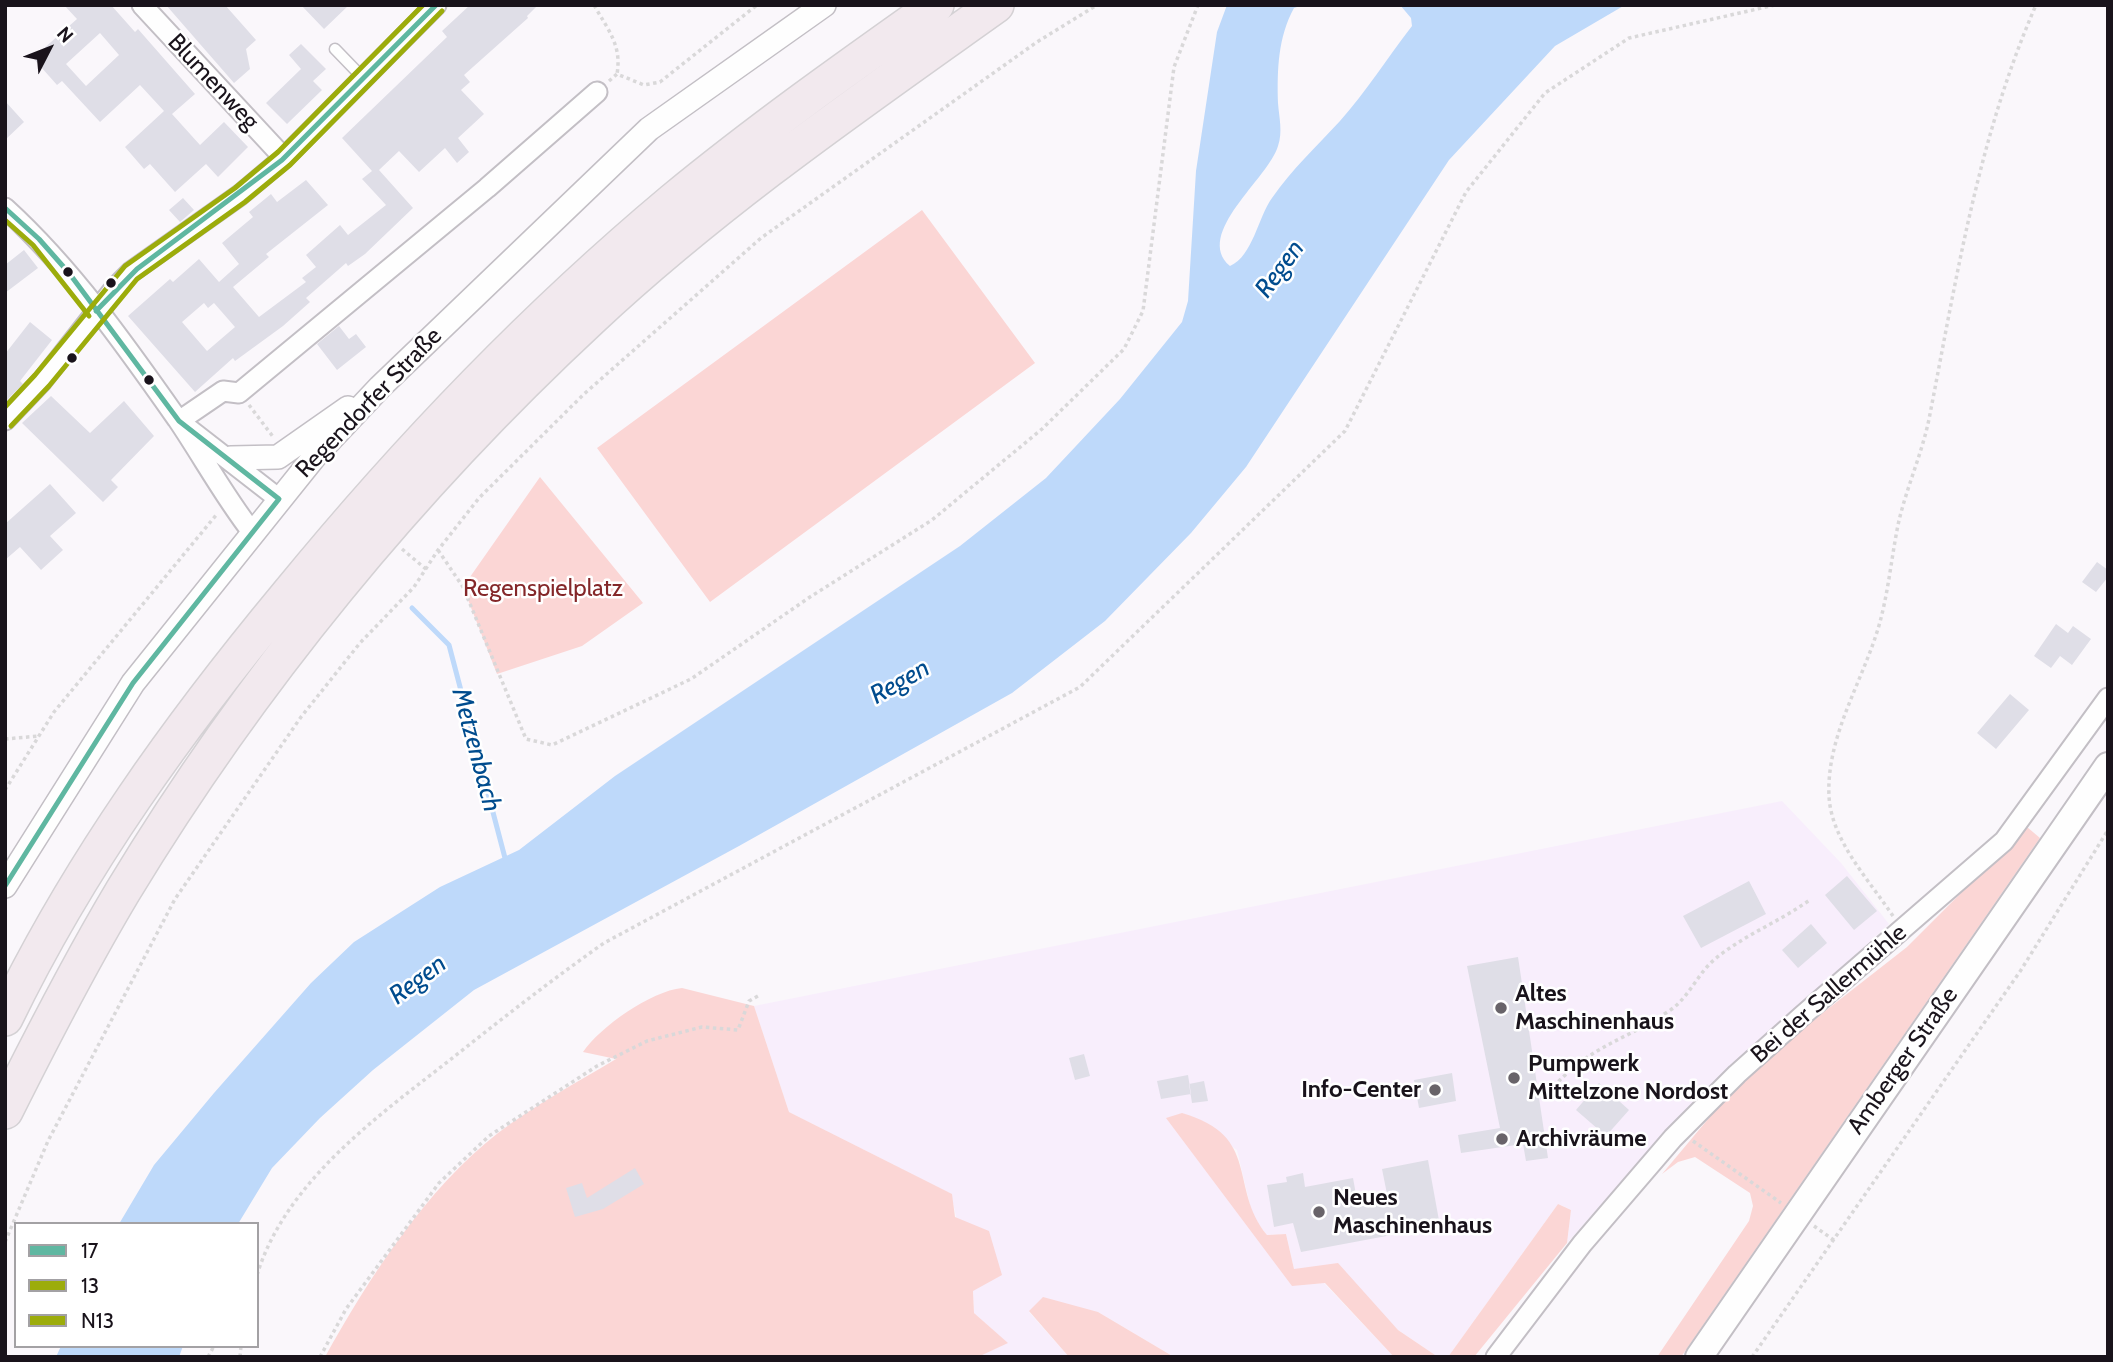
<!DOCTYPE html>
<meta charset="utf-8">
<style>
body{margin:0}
#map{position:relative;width:2113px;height:1362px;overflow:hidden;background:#faf7fb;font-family:Cabin,sans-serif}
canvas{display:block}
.frame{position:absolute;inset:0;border:7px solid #19131b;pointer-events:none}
.legend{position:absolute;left:14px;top:1222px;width:245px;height:126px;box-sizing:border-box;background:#fff;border:2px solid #a3a1a4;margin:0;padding:9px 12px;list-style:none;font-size:21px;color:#19131b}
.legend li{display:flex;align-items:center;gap:14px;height:35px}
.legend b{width:35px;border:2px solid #a3a1a4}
.north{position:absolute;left:14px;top:14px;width:70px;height:70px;-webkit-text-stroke:5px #fff;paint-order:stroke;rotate:48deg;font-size:19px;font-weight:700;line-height:28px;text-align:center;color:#19131b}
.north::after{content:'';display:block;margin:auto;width:24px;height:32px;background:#19131b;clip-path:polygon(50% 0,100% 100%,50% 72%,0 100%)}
</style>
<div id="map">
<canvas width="2113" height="1362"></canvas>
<div class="frame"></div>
<ul class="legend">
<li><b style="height:9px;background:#5fb7a1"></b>17</li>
<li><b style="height:9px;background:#9cac0b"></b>13</li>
<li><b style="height:9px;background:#9cac0b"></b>N13</li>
</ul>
<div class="north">N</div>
</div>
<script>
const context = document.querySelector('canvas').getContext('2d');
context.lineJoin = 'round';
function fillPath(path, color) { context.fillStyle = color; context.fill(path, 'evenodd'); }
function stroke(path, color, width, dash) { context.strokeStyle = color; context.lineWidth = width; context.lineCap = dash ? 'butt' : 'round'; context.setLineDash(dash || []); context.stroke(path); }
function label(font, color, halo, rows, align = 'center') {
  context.font = font + ' Cabin,sans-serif'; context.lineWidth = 5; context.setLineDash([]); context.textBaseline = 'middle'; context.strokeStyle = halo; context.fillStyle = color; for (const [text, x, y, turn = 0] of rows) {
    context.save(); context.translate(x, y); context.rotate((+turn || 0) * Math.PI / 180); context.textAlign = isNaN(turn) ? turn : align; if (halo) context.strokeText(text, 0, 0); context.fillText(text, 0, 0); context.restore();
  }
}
fillPath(new Path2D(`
 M1782,801L1841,863L1889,924L1678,1119L1567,1243L1571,1210L1558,1204L1448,1357H1438L1398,1330L1367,1299L1294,1269L1286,1234L1267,1235L1253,1218L1237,1150L1182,1113L1292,1285L1324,1283L1394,1357H1174L1098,1312H1029L1069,1357H978L1007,1343L974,1313L973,1291L951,1194L789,1112L754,1006Z`), '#f8eefc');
fillPath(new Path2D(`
 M922,210L1035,363L710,602L597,448Z
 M540,477L643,603L582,646L497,674L463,587Z
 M2027,827L2040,838L1681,1357H1657L1749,1221L1753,1206L1750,1193L1695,1157L1678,1162L1662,1174L1719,1106L1742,1084L1792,1037L1907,947Z
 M682,988L754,1006L789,1112L952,1194L955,1217L989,1231L1002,1275L973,1291L974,1313L1008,1343L978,1357H325C369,1278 426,1189 498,1133C535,1105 576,1083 616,1059L583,1052C600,1027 651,991 682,988Z
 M1182,1113C1262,1136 1228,1187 1267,1235L1286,1234L1294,1269L1338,1263L1398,1330L1438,1357H1394L1325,1283L1292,1286L1166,1118Z
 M1558,1204L1571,1210L1567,1243L1474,1357H1448Z
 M1043,1297L1098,1312L1174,1357H1069L1029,1311Z`), '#fbd6d5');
fillPath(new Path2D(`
 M1227,5H1303L1294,8C1278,37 1277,70 1278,103C1279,117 1283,132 1278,146C1269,178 1193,234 1230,266C1253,256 1258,217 1272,198C1292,169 1316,147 1340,121C1366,92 1388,57 1412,26L1411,18L1400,5H1625L1555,46L1449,160L1246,467L1191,533L1105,621L1012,693L739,846L474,990L373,1070L320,1118L272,1168L238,1224H119L154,1165L214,1093L311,983L354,942L440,887L519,850L615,776L960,546L1046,478L1120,399L1182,322L1188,301L1196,171L1217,32Z
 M61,1346H183L179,1357H56Z`), '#bed9fa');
stroke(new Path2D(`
 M412,608L449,645L505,858`), '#bed9fa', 5);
fillPath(new Path2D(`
 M64,5H111L135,32L138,29L195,94L172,114L200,145L224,122L248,147L218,177L206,164L175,192L150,164L144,169L125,147L164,111L140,85L100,122L62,81L57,85L33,58L77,19ZM100,33L119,55L86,86L66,64Z
 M166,5H225L256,40L246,49L250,69L234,83Z
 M301,5H349L324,29Z
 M470,5H538L527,16L528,18L464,75L470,82L461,90L484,114L458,138L469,152L457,163L445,148L419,172L399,151L379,170L413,208L365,254L348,266L346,263L306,298L310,302L283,326L235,361L233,358L195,392L128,316L170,279L173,282L199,259L219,282L239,264L222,243L253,217L249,212L271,194L277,202L306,180L328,205L266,254L269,257L233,287L259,317L306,282L302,278L316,267L306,255L340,225L348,235L386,205L362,179L372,171L342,138L447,37L442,31ZM204,303L208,308L214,303L235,327L207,351L182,322Z
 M301,44L326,69L313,81L322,90L287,124L266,103L301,69L289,55Z
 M5,101L24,122L5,140Z
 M183,198L194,210L180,222L169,210Z
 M24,250L38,268L5,293V265Z
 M30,322L52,340L20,381L23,384L5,402V354Z
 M339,326L349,339L356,334L366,347L337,370L317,344Z
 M51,396L90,433L124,401L154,436L111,480L118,487L103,502L22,423Z
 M50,484L76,513L50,536L63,550L41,570L20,547L5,560V524Z
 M2097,562L2108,570V577L2096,592L2082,582Z
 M2056,624L2068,633L2073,626L2091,639L2072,665L2060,656L2051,668L2034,656Z
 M2010,694L2029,710L1996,749L1977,733Z
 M1847,876L1877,911L1854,930L1825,895Z
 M1749,881L1766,914L1701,948L1683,916Z
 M1811,924L1827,943L1798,968L1782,950Z
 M1518,957L1548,1158L1526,1161L1523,1144L1461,1153L1458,1135L1500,1128L1467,966Z
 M1084,1054L1090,1076L1075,1080L1069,1058Z
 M1452,1073L1456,1101L1419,1108L1414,1080Z
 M1188,1075L1191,1094L1161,1099L1157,1081Z
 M1204,1081L1208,1101L1192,1103L1189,1084Z
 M1599,1083L1629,1110L1606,1136L1576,1110Z
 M1428,1160L1440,1226L1301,1252L1293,1223L1274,1227L1267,1185L1287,1182L1286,1177L1303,1173L1305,1187L1353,1178L1357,1200L1387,1194L1382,1169Z
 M635,1168L644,1184L603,1209L575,1217L566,1188L582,1183L587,1198Z`), '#dfdee7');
const service = new Path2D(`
 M335,49L364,79`);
const minor = new Path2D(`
 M142,5L284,158
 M5,208C72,269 126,346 178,420C203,457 224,496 252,532
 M5,420L42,381L114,289L131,272L240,195L284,158L436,5
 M179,421L223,391L239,393L487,188L597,92
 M185,426L279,499
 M1496,1357L1582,1244L1673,1138L1737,1074L1803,1015L2004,841L2108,698`);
const tertiary = new Path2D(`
 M231,458L278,457L348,408
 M5,886L133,683L315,456L380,387L649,129L824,5`);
const secondary = new Path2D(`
 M1699,1357L2108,766`);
const motorway = new Path2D(`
 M5,1018C79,865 180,725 288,595C404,453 532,319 673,201C758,131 847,68 936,5
 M5,1111C42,1037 80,963 123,891C250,681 410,486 590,319C715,202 857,104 996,5`);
stroke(service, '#c3bfc5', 13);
stroke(minor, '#c3bfc5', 23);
stroke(tertiary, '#c3bfc5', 26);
stroke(secondary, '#c3bfc5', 30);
stroke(motorway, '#d4d1d4', 38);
stroke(new Path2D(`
 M594,5C608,30 622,45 617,74
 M609,81L617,74L644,85L660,82L757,5
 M249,405L274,438
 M402,549L427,570
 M438,550L463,587L526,739L552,745L691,679L810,597L932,520L1042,429L1124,349L1143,311L1174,67L1198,5
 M5,739L39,736
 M5,790L54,712L217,514
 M1893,916C1869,880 1831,840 1829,796C1826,732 1868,674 1882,614C1889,585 1892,555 1898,525C1906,488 1923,452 1930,414C1957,275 1979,135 2036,5
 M1549,1092C1589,1045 1623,1042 1669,1011C1689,998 1697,974 1715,959C1744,935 1781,921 1811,899
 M1693,1141L1781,1203
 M1814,1226L1835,1241
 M5,1242L48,1141L175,899L301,717L360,643L414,587L438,550L479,498L584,394L761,238L1037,42L1097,5
 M257,1275C286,1180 381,1114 455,1056C504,1017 553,979 604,943L1080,687L1345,431L1466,192L1545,93L1629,38L1775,5
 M208,1357L214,1346
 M240,1357L241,1346
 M320,1357L346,1309L439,1183L489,1136L597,1066L647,1041L702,1027L738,1030L749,1001L758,996
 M1752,1357L2021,970L2108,830`), '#d9d8d9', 3.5, [3.5, 3.5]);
stroke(service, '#fefefe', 10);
stroke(minor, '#fefefe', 19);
stroke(tertiary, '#fefefe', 23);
stroke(secondary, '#fefefe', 26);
stroke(motorway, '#f2e9ee', 35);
stroke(new Path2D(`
 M5,208L39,239L69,273L179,421L279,499L133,683L5,886
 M96,311L137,269L282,160L436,5`), '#5fb7a1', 5);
stroke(new Path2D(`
 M5,220L33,245L89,316
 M11,426L49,386L137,279L245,202L290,165L442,11`), '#9cac0b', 5);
stroke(new Path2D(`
 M5,407L35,375L125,266L235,188L278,152L423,5`), '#9cac0b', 5);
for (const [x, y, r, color] of [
 [68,272,6,"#19131b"],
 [111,283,6,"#19131b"],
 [72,358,6,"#19131b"],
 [149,380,6,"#19131b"],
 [1501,1008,7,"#686369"],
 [1514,1078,7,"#686369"],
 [1435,1090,7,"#686369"],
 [1502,1139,7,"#686369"],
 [1319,1212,7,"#686369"]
]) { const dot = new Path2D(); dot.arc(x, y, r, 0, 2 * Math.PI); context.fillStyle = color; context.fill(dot); stroke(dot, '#fff', 2.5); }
label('24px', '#19131b', '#fff', [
 ["Blumenweg",213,82,47],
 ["Regendorfer Straße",369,403,-46],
 ["Bei der Sallermühle",1829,994,-41],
 ["Amberger Straße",1903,1061,-55]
]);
label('24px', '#842729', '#fff', [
 ["Regenspielplatz",543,589]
]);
label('bold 24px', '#19131b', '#fff', [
 ["Altes",1515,994],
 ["Maschinenhaus",1515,1022],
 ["Pumpwerk",1528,1064],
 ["Mittelzone Nordost",1528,1092],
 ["Info-Center",1421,1090,"right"],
 ["Archivräume",1516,1139],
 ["Neues",1333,1198],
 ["Maschinenhaus",1333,1226]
], 'left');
label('italic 26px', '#004c8e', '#fff', [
 ["Regen",1280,269,-54],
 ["Regen",900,682,-30],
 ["Metzenbach",476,750,75],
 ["Regen",418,980,-37]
]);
</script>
